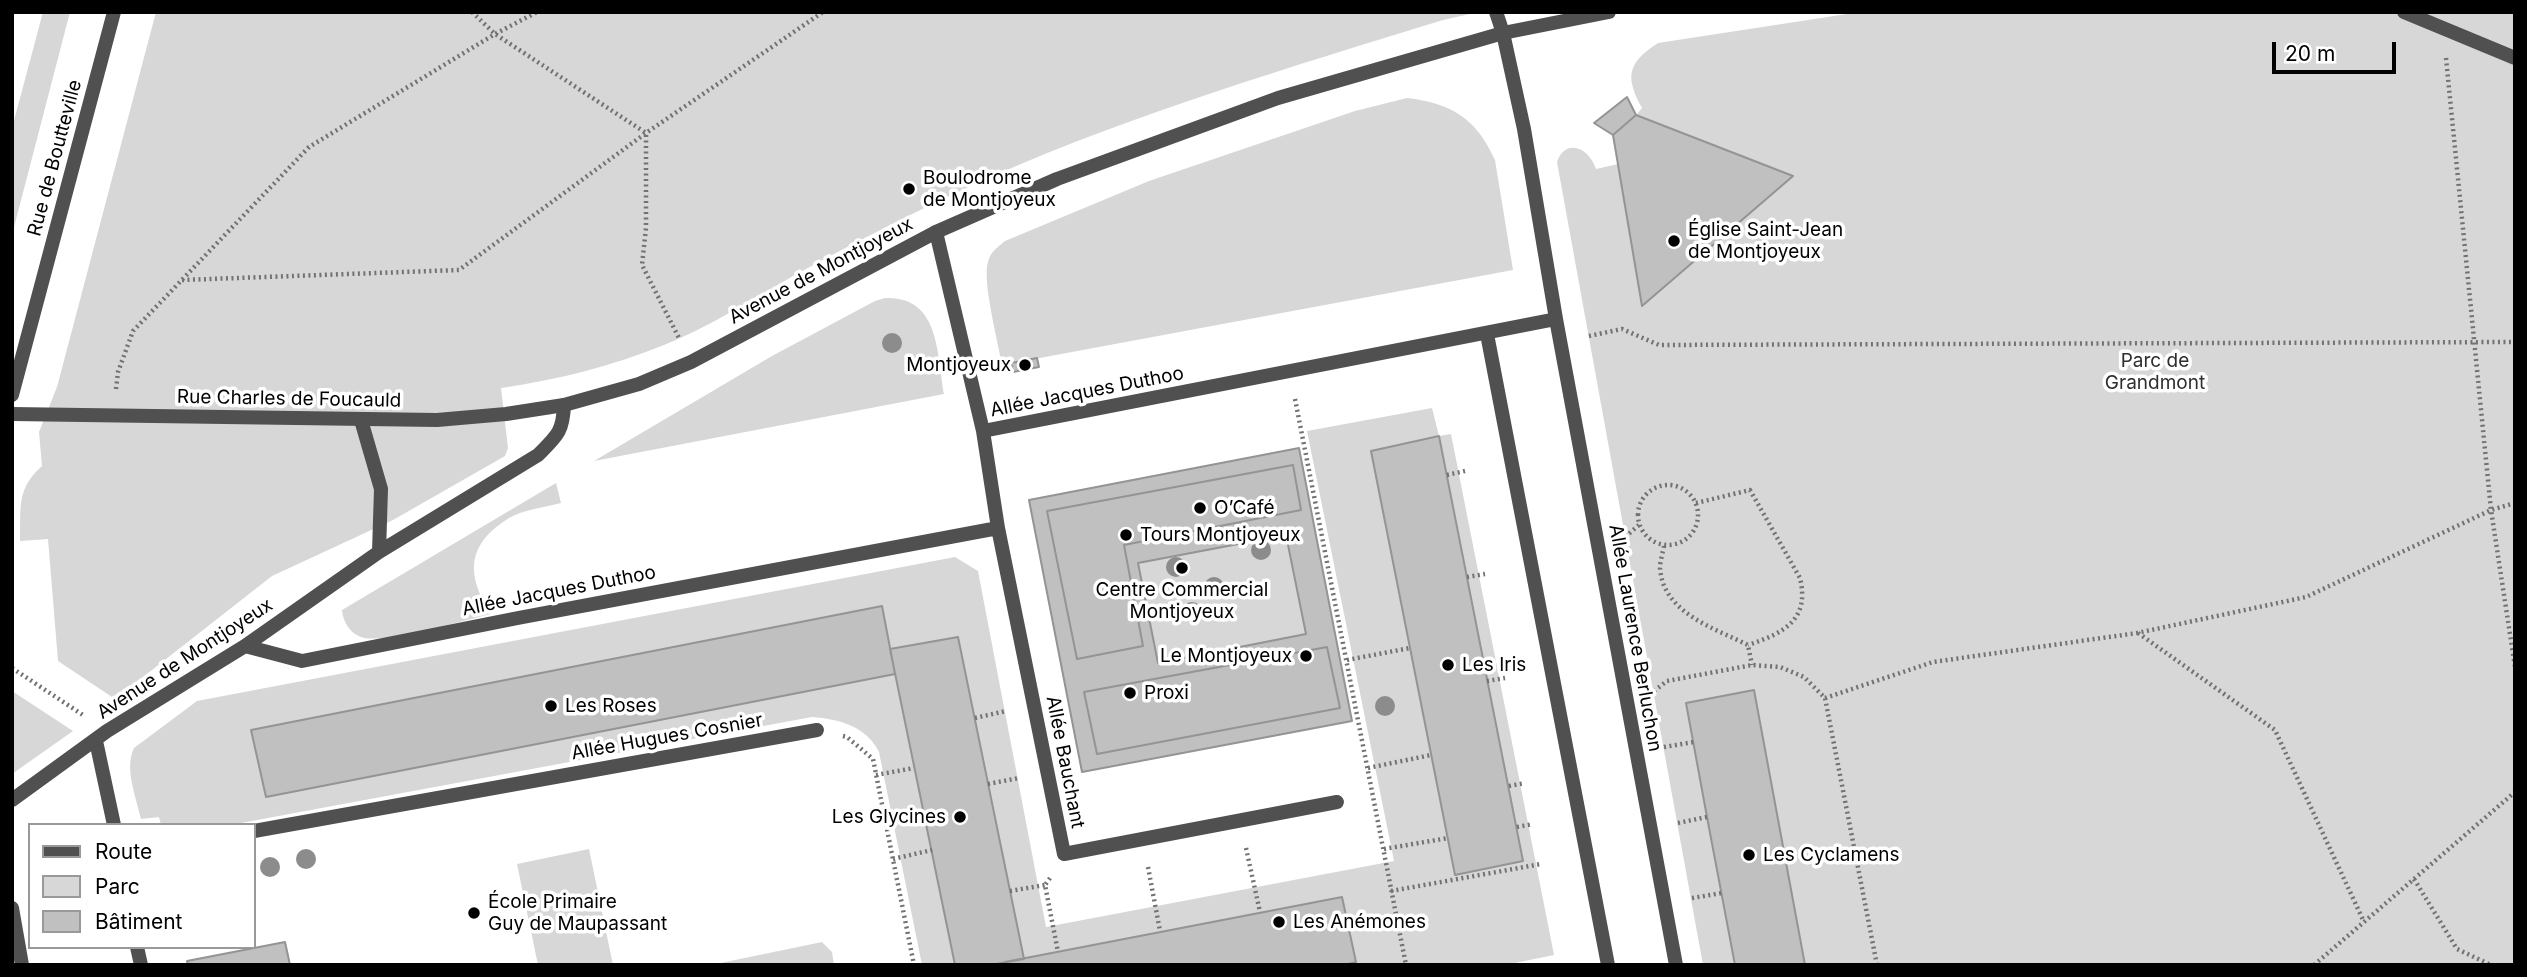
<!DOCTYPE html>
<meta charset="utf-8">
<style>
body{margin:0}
#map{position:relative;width:2527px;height:977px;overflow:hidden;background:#fff;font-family:Inter,sans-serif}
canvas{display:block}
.frame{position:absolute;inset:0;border:14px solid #000;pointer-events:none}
.legend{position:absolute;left:28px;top:823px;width:228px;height:126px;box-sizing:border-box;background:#fff;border:2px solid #999;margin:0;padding:9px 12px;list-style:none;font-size:21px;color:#000}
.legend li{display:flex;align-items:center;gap:14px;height:35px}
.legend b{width:35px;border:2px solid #999}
.scale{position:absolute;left:2272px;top:42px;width:124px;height:32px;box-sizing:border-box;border:4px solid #000;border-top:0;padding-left:9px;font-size:21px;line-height:24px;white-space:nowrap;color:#000;-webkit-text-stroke:5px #fff;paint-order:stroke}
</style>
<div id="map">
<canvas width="2527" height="977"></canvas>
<div class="frame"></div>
<ul class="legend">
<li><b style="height:9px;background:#505050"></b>Route</li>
<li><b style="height:19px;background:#d7d7d7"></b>Parc</li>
<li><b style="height:19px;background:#c0c0c0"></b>Bâtiment</li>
</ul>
<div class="scale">20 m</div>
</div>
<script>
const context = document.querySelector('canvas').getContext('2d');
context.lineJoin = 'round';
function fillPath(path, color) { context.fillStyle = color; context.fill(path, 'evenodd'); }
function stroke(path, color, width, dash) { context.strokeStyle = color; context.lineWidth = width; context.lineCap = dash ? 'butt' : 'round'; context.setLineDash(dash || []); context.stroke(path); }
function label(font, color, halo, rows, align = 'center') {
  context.font = font + ' Inter,sans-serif'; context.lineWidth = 7; context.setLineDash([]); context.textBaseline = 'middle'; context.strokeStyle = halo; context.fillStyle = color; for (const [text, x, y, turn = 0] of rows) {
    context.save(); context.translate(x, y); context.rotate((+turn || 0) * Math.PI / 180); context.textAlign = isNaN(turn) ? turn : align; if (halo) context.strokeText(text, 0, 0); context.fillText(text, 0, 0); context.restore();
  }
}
fillPath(new Path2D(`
 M43,12H70L12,235V128Z
 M156,12H1479L1443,20C1291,67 1139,112 993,176C926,206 859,240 795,275C752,299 710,327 664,345C612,366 557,380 501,388L508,448L505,456L393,520L272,576L115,699L58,661L48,539L20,541C21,508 16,489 42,466L39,432L57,387Z
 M1860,12H2515V965H1703L1557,162C1565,138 1589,147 1596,169L1618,164L1642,305L1636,115L1642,108C1625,77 1627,63 1658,43Z
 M1407,98C1451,103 1476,118 1495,160L1513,270L1002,365C998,342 982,281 988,262C990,252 998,247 1005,241L1149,181L1355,111Z
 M885,298C940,296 937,354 944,394L594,461L772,356L875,301Z
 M1432,408L1439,436L1451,434L1554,955L1505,965H922L879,752C866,726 839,719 812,717L230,825H161L159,817L141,819C136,796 124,769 134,748L197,701L955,557L978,571L1046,927L1394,861L1307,431Z
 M556,483L561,503C545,507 523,510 509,518C467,544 465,574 491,614C460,621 394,642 365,638C352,636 343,623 342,610Z
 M1286,535L1306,634L1158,663L1138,563Z
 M12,691L73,731L12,774Z
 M589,849L613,965H538L517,864Z
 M822,942L832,952L834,965H711Z`), '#d7d7d7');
const building = new Path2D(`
 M1627,97L1636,115L1613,135L1594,123Z
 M1636,115L1793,176L1642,306L1613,135Z
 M1037,358L1039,367L1013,372L1011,363Z
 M1439,436L1523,861L1455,875L1371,451Z
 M1299,448L1352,721L1082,772L1029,500ZM1293,465L1301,510L1124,545L1143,646L1077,659L1047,511ZM1286,535L1306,634L1158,663L1138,563ZM1327,647L1340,708L1097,754L1084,692Z
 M1293,465L1301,510L1124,545L1143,646L1077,659L1047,511Z
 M882,606L895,674L266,797L251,730Z
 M958,637L1024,959L990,965H955L890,649Z
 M1327,647L1340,708L1097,754L1084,692Z
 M1754,690L1805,965H1735L1707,817L1686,703Z
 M1342,897L1356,962L1344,965H1006L1005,962Z
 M285,942L290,965H188L187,961Z`);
fillPath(building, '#c0c0c0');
stroke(building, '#949494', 2);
stroke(new Path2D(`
 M472,12L495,34L646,133V228L642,265L679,338
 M2446,58L2491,510L2515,667
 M182,280L459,270L646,133L823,12
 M1589,336L1622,329L1659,345L2515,342
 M116,389L118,372L133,331L309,147L495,34L537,12
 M1295,399L1406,965
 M1447,475L1465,471
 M1638 515a30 30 0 1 1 60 0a30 30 0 1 1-60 0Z
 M1696,503L1750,490L1800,578C1810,620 1784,633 1748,645
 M1625,537L1639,525
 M1664,546C1663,552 1660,561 1660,568C1663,613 1714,628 1748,645L1752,665
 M1467,577L1485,574
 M2138,633L2275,730L2364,922
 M1347,660L1410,648
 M12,668L83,715
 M1487,681L1505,678
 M1654,691L1667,681L1752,665L1780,667L1804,677L1825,698L1877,965
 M1825,698L1933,662L2137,633L2306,597L2491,510L2515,503
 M975,718L1006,711
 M843,736L847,737L873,759L914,965
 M1664,747L1694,742
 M1368,768L1431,755
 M876,775L914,768
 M988,784L1019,778
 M1509,786L1525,783
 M1678,823L1707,817
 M1517,827L1533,824
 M1246,848L1260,912
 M1384,849L1448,838
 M893,859L932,850
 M1148,867L1160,931
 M1050,878L1045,885L1058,952
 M2414,879L2457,949L2491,965
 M1010,891L1045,885
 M1391,891L1541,864
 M1692,898L1722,893
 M2314,965L2515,792`), '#727272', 4.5, [2, 3.5]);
stroke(new Path2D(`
 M1556,319L1676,965
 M1487,334L1608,965
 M12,395L114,12
 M361,420L381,489L379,552
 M983,431L1556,319L1524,129L1503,33L1496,12
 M998,528L1064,854L1337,802
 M245,646L302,661L518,618L998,528L983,431L936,232
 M96,741L114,825
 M12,800L107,731L245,646L379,552L538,455C557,436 563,432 564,405
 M254,831L817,730
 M12,908L22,965
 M137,947L141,965`), '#505050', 14);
stroke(new Path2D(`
 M2404,12L2515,58
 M12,414L437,420L506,414L564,405L639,384L691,362L936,232L1057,179L1278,98L1503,33L1609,12`), '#505050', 14);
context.fillStyle = '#8c8c8c';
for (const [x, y] of [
 [892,343],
 [1261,550],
 [1176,567],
 [1214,587],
 [1192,612],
 [1385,706],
 [306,859],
 [270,867]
]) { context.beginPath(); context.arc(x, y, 10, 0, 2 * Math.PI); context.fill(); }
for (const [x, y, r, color] of [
 [909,189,7,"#000"],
 [1674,241,7,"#000"],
 [1025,365,7,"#000"],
 [1200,508,7,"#000"],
 [1126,535,7,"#000"],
 [1182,568,7,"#000"],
 [1306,656,7,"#000"],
 [1448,665,7,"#000"],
 [1130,693,7,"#000"],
 [551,706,7,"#000"],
 [960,817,7,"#000"],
 [1749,855,7,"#000"],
 [474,913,7,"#000"],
 [1279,922,7,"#000"]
]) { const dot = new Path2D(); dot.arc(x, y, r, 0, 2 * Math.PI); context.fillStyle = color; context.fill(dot); stroke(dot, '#fff', 2.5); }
label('19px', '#000', '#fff', [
 ["Rue de Boutteville",55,158,-75],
 ["Avenue de Montjoyeux",821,271,-28],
 ["Allée Jacques Duthoo",1087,392,-11],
 ["Rue Charles de Foucauld",289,399,1],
 ["Allée Jacques Duthoo",559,591,-11],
 ["Allée Laurence Berluchon",1635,638,80],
 ["Avenue de Montjoyeux",185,659,-33],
 ["Allée Hugues Cosnier",667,737,-10],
 ["Allée Bauchant",1065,762,79]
]);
label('19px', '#000', '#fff', [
 ["Boulodrome",923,178],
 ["de Montjoyeux",923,200],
 ["Église Saint-Jean",1688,230],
 ["de Montjoyeux",1688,252],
 ["Montjoyeux",1011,365,"right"],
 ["O’Café",1214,508],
 ["Tours Montjoyeux",1140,535],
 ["Centre Commercial",1182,590,"center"],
 ["Montjoyeux",1182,612,"center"],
 ["Le Montjoyeux",1292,656,"right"],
 ["Les Iris",1462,665],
 ["Proxi",1144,693],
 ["Les Roses",565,706],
 ["Les Glycines",946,817,"right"],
 ["Les Cyclamens",1763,855],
 ["École Primaire",488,902],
 ["Guy de Maupassant",488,924],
 ["Les Anémones",1293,922]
], 'left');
label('19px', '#2e2e2e', '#fff', [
 ["Parc de",2155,361],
 ["Grandmont",2155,383]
]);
</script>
